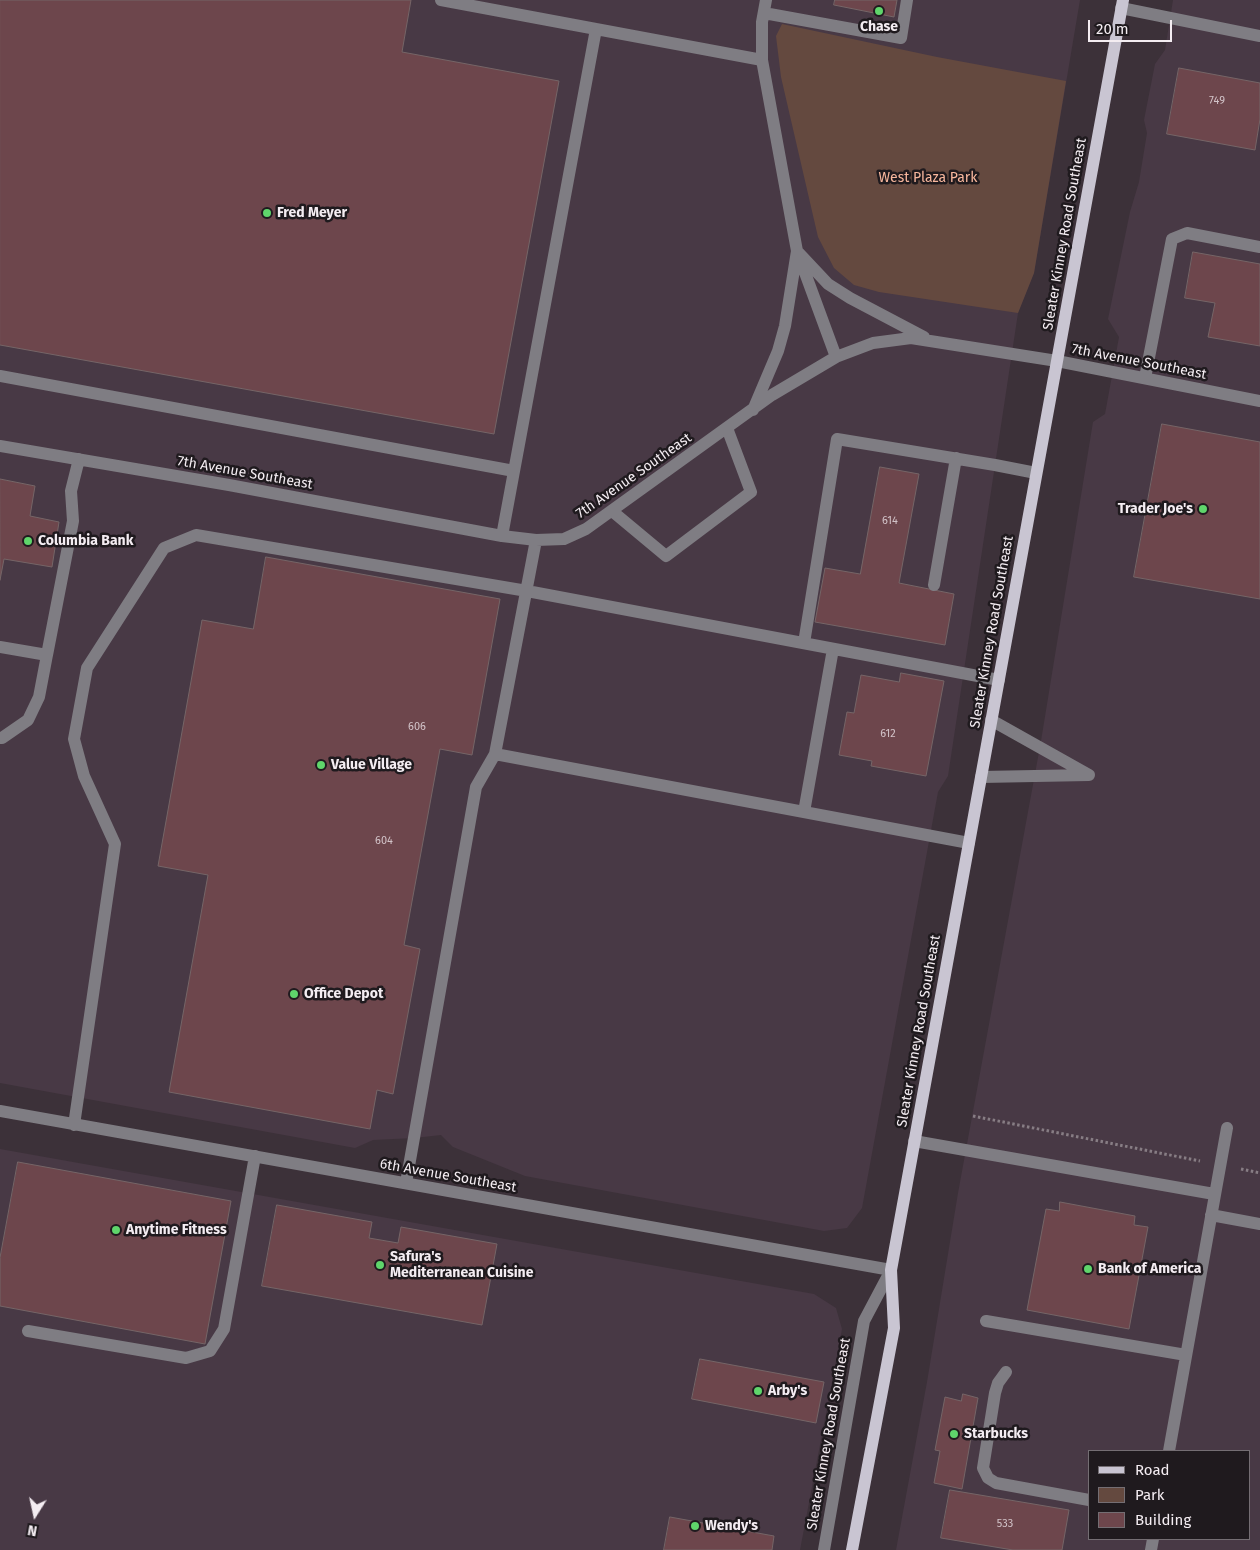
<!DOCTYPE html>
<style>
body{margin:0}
#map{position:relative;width:1260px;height:1550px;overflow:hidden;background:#3c3139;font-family:"Fira Sans",sans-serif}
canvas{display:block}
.legend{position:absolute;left:1088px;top:1450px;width:162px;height:90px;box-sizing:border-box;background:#1f1a1e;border:1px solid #746e73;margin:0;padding:6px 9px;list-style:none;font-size:15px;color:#f4edf2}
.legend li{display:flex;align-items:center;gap:10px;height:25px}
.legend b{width:25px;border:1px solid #746e73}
.north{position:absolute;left:10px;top:1490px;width:50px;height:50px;-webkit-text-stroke:4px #1f1a1e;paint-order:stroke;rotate:190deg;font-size:14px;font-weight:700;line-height:20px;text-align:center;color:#f4edf2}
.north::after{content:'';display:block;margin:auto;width:18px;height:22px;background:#f4edf2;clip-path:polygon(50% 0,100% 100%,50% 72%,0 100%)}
.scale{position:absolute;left:1088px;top:20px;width:84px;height:22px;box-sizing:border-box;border:2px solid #f4edf2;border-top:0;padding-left:6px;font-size:15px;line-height:18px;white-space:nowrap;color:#f4edf2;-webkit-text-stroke:4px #1f1a1e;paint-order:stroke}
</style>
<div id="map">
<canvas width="1260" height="1550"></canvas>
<ul class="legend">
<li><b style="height:6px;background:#c9c5d2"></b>Road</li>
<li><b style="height:14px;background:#64493f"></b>Park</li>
<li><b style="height:14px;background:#6d464c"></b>Building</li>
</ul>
<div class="north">N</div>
<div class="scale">20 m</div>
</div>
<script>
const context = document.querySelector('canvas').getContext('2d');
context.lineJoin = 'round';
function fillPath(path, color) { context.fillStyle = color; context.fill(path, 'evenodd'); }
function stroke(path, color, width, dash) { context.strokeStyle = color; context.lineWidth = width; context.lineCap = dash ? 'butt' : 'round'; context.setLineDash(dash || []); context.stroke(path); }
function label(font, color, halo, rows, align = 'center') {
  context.font = font + ' "Fira Sans",sans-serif'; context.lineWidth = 5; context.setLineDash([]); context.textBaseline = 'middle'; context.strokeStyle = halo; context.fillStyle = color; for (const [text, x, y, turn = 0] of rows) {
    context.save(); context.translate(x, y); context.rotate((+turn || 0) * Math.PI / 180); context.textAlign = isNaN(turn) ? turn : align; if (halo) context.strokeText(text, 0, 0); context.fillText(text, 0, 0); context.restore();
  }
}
fillPath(new Path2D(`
 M0,0H1080L1034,273L1018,313L948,776L938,792L862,1208L847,1228L824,1231L525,1176L453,1147L441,1135L414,1138L373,1140L355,1148L0,1083Z
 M1173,0H1260V1550H896L927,1382L958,1193L1041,741L1093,422L1105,414L1119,337L1108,319L1130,212L1139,182L1147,133L1144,120L1155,64L1165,50ZM1089,1451H1249V1539H1089Z
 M0,1149L814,1294L836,1308L842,1329L800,1550H0Z`), '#483945');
fillPath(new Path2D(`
 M782,24L937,57L1066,81L1034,273L1018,313L879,292L854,285L834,268L818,237L781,77L776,36Z`), '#64493f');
const building = new Path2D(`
 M0,0H411L402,52L559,81L494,434L0,345Z
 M835,0H897L894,17L834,5Z
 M1179,68L1260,83V119L1255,150L1167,134Z
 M1193,252L1260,264V346L1208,337L1215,303L1185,298Z
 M1162,424L1260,442V599L1134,577Z
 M880,467L919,474L899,583L954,594L945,645L815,622L825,568L860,574Z
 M0,479L35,486L30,516L59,522L52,567L4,559L0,580Z
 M266,557L500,599L472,755L440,749L404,945L420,949L393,1094L377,1090L370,1129L169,1092L208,875L158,866L202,620L253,629Z
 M901,673L944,681L926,776L871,766L872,761L839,755L847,712L854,713L861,675L899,682Z
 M18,1162L231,1201L205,1344L0,1306V1258Z
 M1060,1202L1135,1216L1134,1225L1148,1227L1129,1329L1027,1310L1046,1209L1059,1211Z
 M277,1205L372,1222L369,1238L398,1243L401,1227L497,1244L482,1325L262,1286Z
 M700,1359L824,1382L816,1423L692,1399Z
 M963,1394L978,1398L962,1489L934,1483L940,1451L935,1450L945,1397L961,1401Z
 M950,1490L1069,1510L1062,1550H1013L941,1538Z
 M670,1517L774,1536L772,1550H664Z`);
fillPath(building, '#6d464c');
stroke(building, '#756567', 1);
stroke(new Path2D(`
 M973,1116L1200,1161
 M1241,1169L1260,1173`), '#877d84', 3, [2.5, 2.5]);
stroke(new Path2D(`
 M441,0L762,60
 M766,0L762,22V60L797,251L836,357
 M1121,8L1260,36
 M764,13L901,38L907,0
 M0,376L514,471
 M1145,378L1172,239L1187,233L1260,247
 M753,410L778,351L785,326L797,251L828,284L850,298L924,337
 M0,446L229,485L502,536L536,540L564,539L586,529L772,395L836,357L873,343L911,338L1057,361L1260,401
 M612,511L666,556L751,492L727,428
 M502,536L596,29
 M934,585L956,458
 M804,643L837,439L995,465L1036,473
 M0,647L47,655L39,697L28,720L2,738H0
 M47,655L73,521L71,491L79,459
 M495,754L969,843
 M981,777L1089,775L991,720
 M804,812L833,649
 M0,1111L891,1270L864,1321L824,1550
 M74,1125L115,844L84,776L74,739L87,668L164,548L196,535L527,591L999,680
 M914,1141L1214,1194
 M406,1183L476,787L495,754L536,540
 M1211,1215L1260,1224
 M986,1321L1186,1355
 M28,1331L186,1358L210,1351L224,1329L255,1156
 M1006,1372L998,1383L995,1393L983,1468L988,1478L996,1483L1089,1500
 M1169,1451L1227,1128
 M1151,1550L1153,1539`), '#7f7d83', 12);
stroke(new Path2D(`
 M852,1550L894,1328L891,1270L1123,0`), '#c9c5d2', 12);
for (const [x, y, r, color] of [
 [879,11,5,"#5fd56b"],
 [267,213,5,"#5fd56b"],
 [1203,509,5,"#5fd56b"],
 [28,541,5,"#5fd56b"],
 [321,765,5,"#5fd56b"],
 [294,994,5,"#5fd56b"],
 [116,1230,5,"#5fd56b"],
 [380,1265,5,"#5fd56b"],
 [1088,1269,5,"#5fd56b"],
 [758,1391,5,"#5fd56b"],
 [954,1434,5,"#5fd56b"],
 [695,1526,5,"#5fd56b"]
]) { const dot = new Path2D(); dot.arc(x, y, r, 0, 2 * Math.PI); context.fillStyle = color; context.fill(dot); stroke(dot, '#1f1a1e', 2); }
label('11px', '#d2c3c8', null, [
 ["749",1217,101],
 ["614",890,521],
 ["606",417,727],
 ["612",888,734],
 ["604",384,841],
 ["533",1005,1524]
]);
label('bold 14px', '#f4edf2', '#1f1a1e', [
 ["Chase",879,27,"center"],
 ["Fred Meyer",277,213],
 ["Trader Joe's",1193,509,"right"],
 ["Columbia Bank",38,541],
 ["Value Village",331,765],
 ["Office Depot",304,994],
 ["Anytime Fitness",126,1230],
 ["Safura's",390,1257],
 ["Mediterranean Cuisine",390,1273],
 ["Bank of America",1098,1269],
 ["Arby's",768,1391],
 ["Starbucks",964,1434],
 ["Wendy's",705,1526]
], 'left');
label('14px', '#f8b79d', '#1f1a1e', [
 ["West Plaza Park",928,178]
]);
label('14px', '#f4edf2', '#1f1a1e', [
 ["Sleater Kinney Road Southeast",1065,234,-80],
 ["7th Avenue Southeast",1139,362,11],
 ["7th Avenue Southeast",245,473,10],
 ["7th Avenue Southeast",634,476,-35],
 ["Sleater Kinney Road Southeast",992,632,-80],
 ["Sleater Kinney Road Southeast",919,1031,-80],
 ["6th Avenue Southeast",448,1176,10],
 ["Sleater Kinney Road Southeast",829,1434,-80]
]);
</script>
